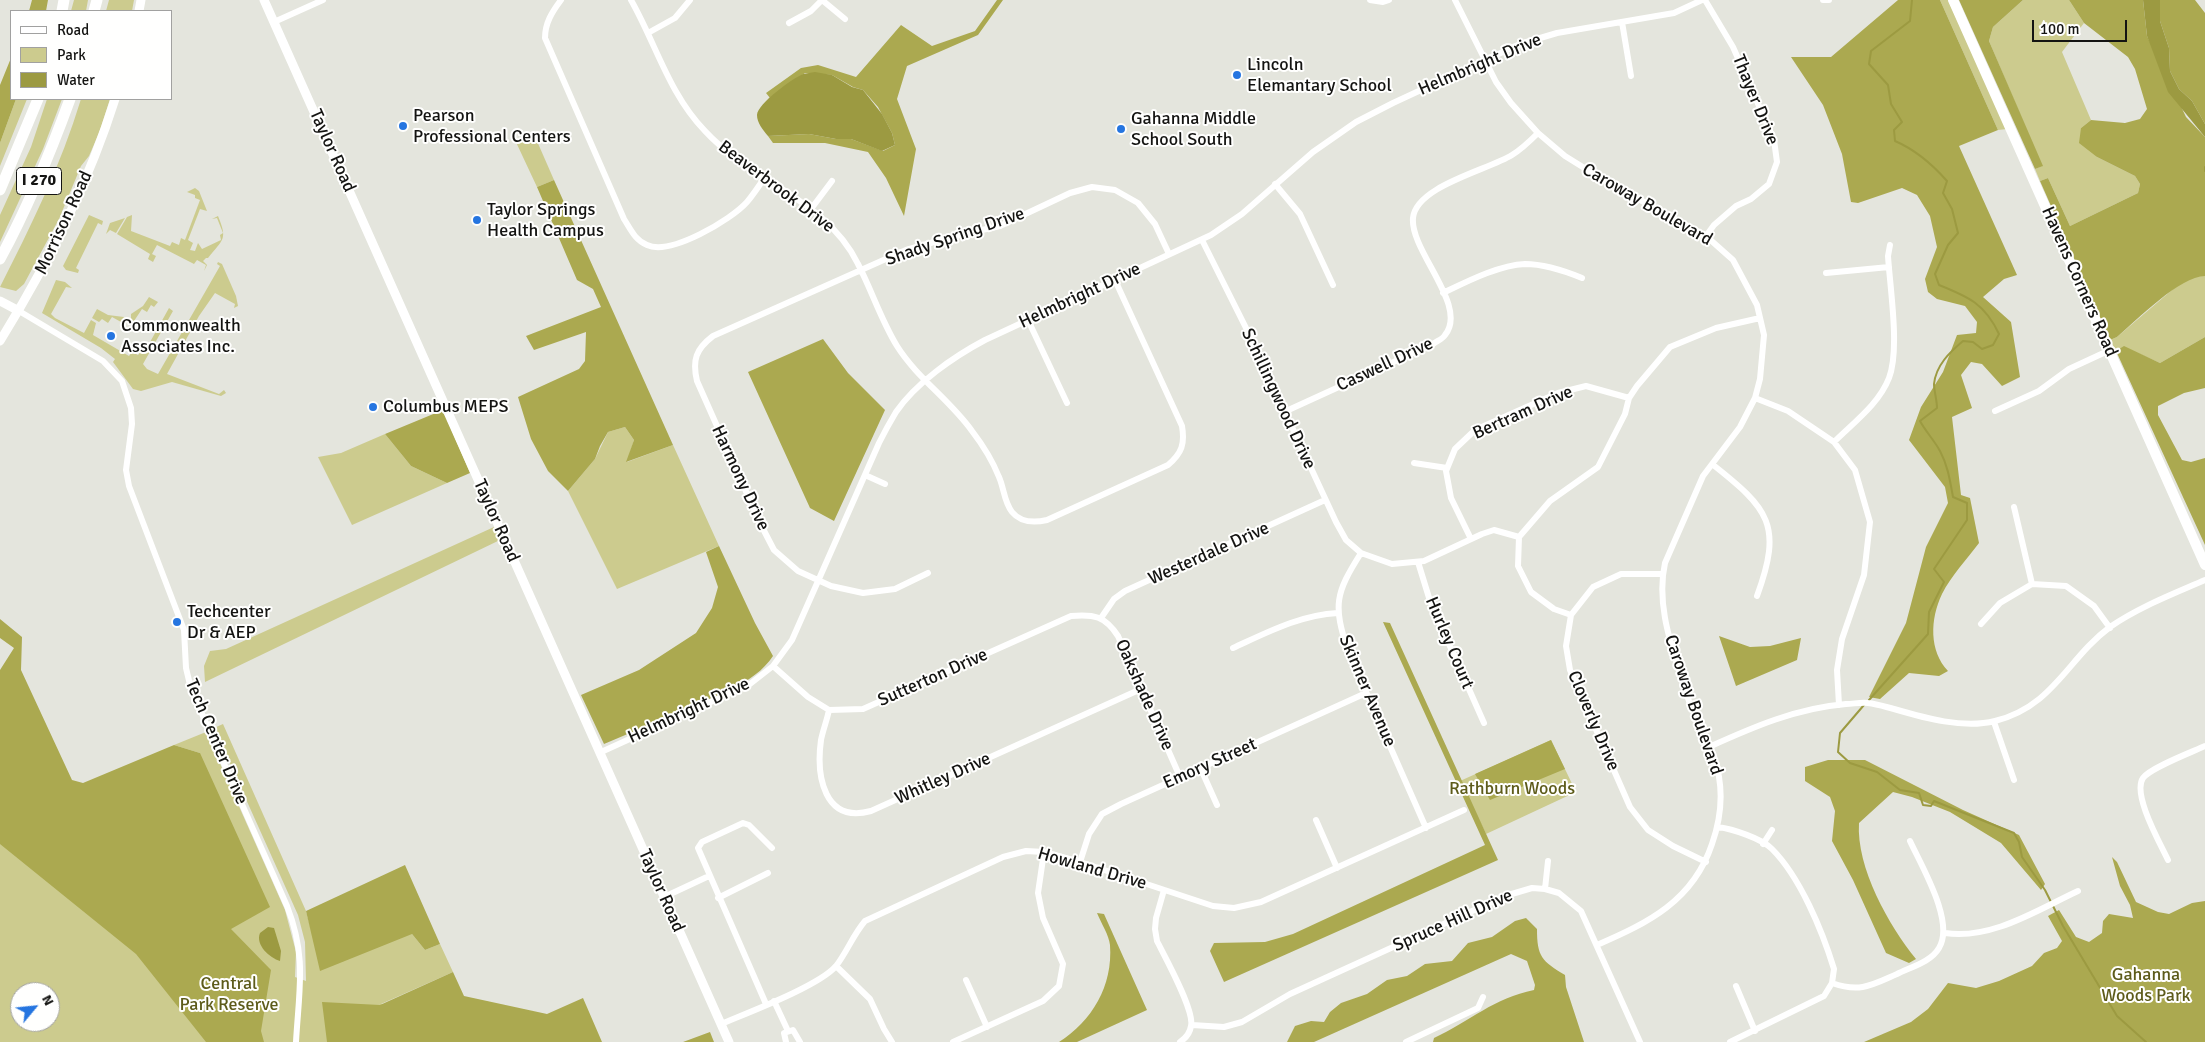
<!DOCTYPE html>
<style>
body{margin:0}
#map{position:relative;width:2205px;height:1042px;overflow:hidden;background:#e4e5dd;font-family:Signika,sans-serif}
canvas{display:block}
.legend{position:absolute;left:10px;top:10px;width:162px;height:90px;box-sizing:border-box;background:#fffffe;border:1px solid #a1a1a0;margin:0;padding:6px 9px;list-style:none;font-size:15px;color:#141412}
.legend li{display:flex;align-items:center;gap:10px;height:25px}
.legend b{width:25px;border:1px solid #a1a1a0}
.north{position:absolute;left:10px;top:982px;width:50px;height:50px;box-sizing:border-box;background:#fffffe;border:1px solid #a1a1a0;border-radius:50%;rotate:62deg;font-size:14px;font-weight:700;line-height:20px;text-align:center;color:#141412}
.north::after{content:'';display:block;margin:auto;width:18px;height:22px;background:#2575e0;clip-path:polygon(50% 0,100% 100%,50% 72%,0 100%)}
.scale{position:absolute;left:2032px;top:20px;width:95px;height:22px;box-sizing:border-box;border:2px solid #141412;border-top:0;padding-left:6px;font-size:15px;line-height:18px;white-space:nowrap;color:#141412;-webkit-text-stroke:4px #fffffe;paint-order:stroke}
</style>
<div id="map">
<canvas width="2205" height="1042"></canvas>
<ul class="legend">
<li><b style="height:6px;background:#fff"></b>Road</li>
<li><b style="height:14px;background:#cccb8e"></b>Park</li>
<li><b style="height:14px;background:#9c9a41"></b>Water</li>
</ul>
<div class="north">N</div>
<div class="scale">100 m</div>
</div>
<script>
const context = document.querySelector('canvas').getContext('2d');
context.lineJoin = 'round';
function fillPath(path, color) { context.fillStyle = color; context.fill(path, 'evenodd'); }
function stroke(path, color, width, dash) { context.strokeStyle = color; context.lineWidth = width; context.lineCap = dash ? 'butt' : 'round'; context.setLineDash(dash || []); context.stroke(path); }
function label(font, color, halo, rows, align = 'center') {
  context.font = font + ' Signika,sans-serif'; context.lineWidth = 4; context.setLineDash([]); context.textBaseline = 'middle'; context.strokeStyle = halo; context.fillStyle = color; for (const [text, x, y, turn = 0] of rows) {
    context.save(); context.translate(x, y); context.rotate((+turn || 0) * Math.PI / 180); context.textAlign = isNaN(turn) ? turn : align; if (halo) context.strokeText(text, 0, 0); context.fillText(text, 0, 0); context.restore();
  }
}
fillPath(new Path2D(`
 M74,0H88L86,11H71Z
 M109,0H134L132,11H106Z
 M1940,0H1948L2007,129L1998,130Z
 M2023,0H2069L2084,23L2062,52L2091,120L2081,128L2097,157L2135,176L2140,184L2138,193L2070,226L2048,178L2040,181L2035,169L2042,166L1989,41L1993,27Z
 M16,99H27L0,166V143Z
 M47,99H62L43,149L0,242V215L31,147Z
 M81,99H110L99,133L89,156L81,166L59,219L24,284L16,291L0,287C31,226 61,165 81,99Z
 M533,132L554,180L537,187L515,140Z
 M195,188L199,191L207,211L200,209L188,240L193,243L190,250L195,251L198,243L202,249L221,240L220,235L223,233L217,218L212,219L218,216C228,240 223,239 208,258H206L203,261L207,265L204,271L206,265L197,260L194,264L157,245L152,254L156,256L153,262L148,259L150,254L117,234L127,217L132,215L131,231L170,246L172,242L179,245L181,238L185,240L200,200L195,198V195L187,192Z
 M89,215L103,221L102,225L98,223L76,268L79,270L78,273L66,270L63,266Z
 M125,218L116,233L110,230L106,234L110,223Z
 M218,262L222,264L236,296L238,306L234,308L235,304L215,293L199,316L167,374L219,394L224,390L226,393L221,396L172,382L141,391L133,389L113,362L115,359L101,348L42,313L56,280L65,282L72,288L66,287L51,314L55,318L84,333L91,320L96,323L93,335L129,356L132,352L138,355L142,350L145,351L169,308L173,311L143,364L147,369L158,374L220,266L217,264Z
 M2195,276H2205V337L2160,363L2124,347L2116,351L2110,340L2117,337L2179,284Z
 M149,297L158,302L154,307L151,305L147,312L142,309L134,321L131,320V314L143,306Z
 M97,309L108,315L124,317L121,322L112,317L108,323L102,319L99,322L92,318Z
 M625,427L634,440L627,462L673,445L719,546L617,589L568,491L595,459L608,432Z
 M385,434L411,466L447,483L352,525L318,457L341,453Z
 M494,527L500,540L205,682L204,666L210,651L226,649Z
 M223,724L306,911L313,937L412,934L425,950L440,944L453,972L381,1004L572,1042H0V771L65,805L200,753L174,745L206,732L285,910L296,952L295,977L306,981L305,942L298,915L214,728ZM20,992H50V1022H20Z
 M1551,740L1576,792L1486,834L1460,781Z`), '#cccb8e');
fillPath(new Path2D(`
 M32,0H48L46,11H29Z
 M997,0H1003L978,35L907,66L897,99L916,149L904,216L886,178L868,152L825,143H773L768,136L809,134L836,139H851L883,151L895,145L892,133L878,107L863,90L853,87L832,75L805,73L770,98L766,93L801,68L818,65L856,77L901,25L932,46L975,31Z
 M1898,0H1940L1998,130L1959,146L2017,275L2004,279L1983,297L2011,322L2020,377L2002,386L1982,364L1971,362L1961,375L1972,408L1952,417L1961,495L1970,498L1979,543C1967,559 1951,576 1942,594C1930,619 1929,651 1948,671L1939,676L1909,673L1880,699L1869,697L1906,623L1926,547L1948,503L1945,487L1909,440L1921,407L1943,372L1957,335L1976,333L1977,322L1965,306L1937,299L1928,292L1925,279L1937,247L1930,216L1917,195L1902,188L1858,203L1851,202L1842,154L1823,105L1791,57H1831Z
 M1959,0H2023L1993,27L1989,41L2043,166L2035,169Z
 M2069,0H2143L2147,36L2186,117L2205,137V276C2180,276 2137,320 2117,337L2110,340L2040,181L2048,178L2070,226L2138,193L2140,184L2135,176L2097,157L2079,143L2081,128L2091,120L2125,123L2140,119L2147,109L2135,69L2128,57L2084,23Z
 M2160,0H2195L2205,13V124L2192,101L2179,89L2170,71L2169,48L2160,21Z
 M11,58V99H16L0,143V85Z
 M554,180L673,445L626,462L634,440L625,427L608,432L600,446L595,459L568,491L548,471L531,439L518,397L579,369L585,361L586,332L534,350L526,336L601,307L593,289L577,280L537,187Z
 M2205,337V388L2184,393L2158,406V415L2182,460L2191,462L2205,458V545L2116,351L2124,346L2160,363Z
 M823,339L848,373L885,410L834,521L810,508L748,372Z
 M443,410L470,473L447,483L411,466L385,434Z
 M719,546L755,623L773,656C754,685 712,697 682,710C656,722 630,733 604,744L581,695L639,670L696,633L712,608L718,587L706,552Z
 M0,619L22,637L21,670L72,780L83,783L174,745L200,753L270,907L231,929L271,970L261,1031L264,1042H206L136,954L0,844V670L14,648L0,638Z
 M1383,622L1390,623L1498,860L1224,982L1210,951L1214,943L1265,942L1293,934L1485,845Z
 M1719,636L1750,647L1770,646L1801,638L1797,660L1736,686Z
 M1551,740L1565,769L1490,800L1475,774Z
 M1828,760H1865L1963,810L2019,835L2045,884L2041,890L2001,843L1950,812L1912,797L1893,792L1859,823C1856,867 1889,926 1916,959L1909,963L1886,953L1853,880L1832,841L1835,811L1830,797L1805,781V767Z
 M2112,857L2117,862L2136,902L2158,912L2169,914L2192,903L2205,901V1042H1864L1911,1022L1928,1009L1948,983L1976,988L1999,981L2032,966L2044,953L2057,948L2062,941L2048,916L2059,910L2076,937L2089,942L2102,933L2103,921L2109,914L2133,918L2130,905L2120,886Z
 M405,865L440,944L425,950L412,934L320,971L306,911Z
 M1097,913L1104,914L1147,1010L1077,1042H1059C1092,1021 1113,986 1110,945C1109,935 1101,923 1097,913Z
 M1526,918L1537,929C1537,957 1542,961 1565,975L1566,987L1584,1042H1433L1434,1038C1470,1021 1494,998 1534,990L1535,985L1527,961L1511,954L1314,1042H1287L1295,1026L1311,1021L1324,1022L1330,1012L1341,1003L1367,994L1387,980L1407,976L1425,964L1452,961L1468,943L1492,937L1515,921Z
 M453,972L464,996L547,1014L583,998L602,1042H327L322,1002L380,1005Z
 M710,1032L714,1042H683Z`), '#aba950');
fillPath(new Path2D(`
 M2143,0H2160V21L2169,48L2170,71L2179,89L2192,101L2205,124V137L2168,92L2147,36Z
 M815,72L832,75L852,87L863,90L882,114L892,133L895,145L882,151L851,139H836L809,134L768,136C763,130 757,123 757,115C758,103 792,79 803,74C807,73 811,73 815,72Z
 M268,927L274,928L281,951L280,961C270,958 255,945 260,933Z`), '#9c9a41');
stroke(new Path2D(`
 M2205,167V171
 M1869,700L1928,634L1929,612L1944,582L1934,569L1967,520V503L1953,497C1950,481 1948,466 1940,451C1934,440 1926,432 1920,421L1937,408C1937,400 1934,391 1934,384C1936,365 1950,352 1963,341L1973,342L1982,349L1993,345L1999,334C1985,304 1969,297 1939,285L1935,274L1948,245L1958,233L1952,209L1943,193L1947,181C1932,164 1916,150 1895,141L1894,130L1902,122L1891,104L1888,85L1869,64L1871,51L1910,21L1912,0
 M1864,705L1840,733L1838,752L1850,763L1877,772L1900,790L1919,793L1923,805L1931,806L1934,801L2014,833L2019,842L2022,857L2045,890L2063,926L2117,1016L2146,1042`), '#9c9a41', 2);
stroke(new Path2D(`
 M561,0C552,12 545,23 545,38L624,219C631,230 635,240 647,245C670,256 731,220 747,202C753,195 759,186 765,177
 M631,0C656,44 669,94 705,131C751,181 827,200 858,264C872,291 881,320 897,346C917,378 950,400 972,431C982,444 993,462 999,477C1004,488 1004,502 1012,512C1021,523 1034,523 1047,520L1168,465C1182,453 1185,444 1182,426L1115,280
 M822,0L845,19
 M1370,0L1383,2L1389,0
 M1455,0L1496,82L1511,103L1538,133L1565,156L1602,179L1706,236L1733,260L1757,305L1764,335L1760,379L1755,398L1740,427L1703,476L1665,563C1657,599 1668,636 1679,670C1683,682 1686,695 1691,706C1701,729 1716,753 1719,777C1723,800 1720,821 1712,844C1693,901 1648,923 1597,945
 M1705,0L1733,47L1774,140L1777,162L1769,184L1751,199L1736,206L1714,225L1706,236
 M1823,0H1829
 M274,22L323,0
 M1622,22L1631,76
 M789,23L811,11L821,1
 M648,33L675,18L690,0
 M1275,184L1300,214L1333,285
 M811,209L832,181
 M1202,240L1247,330L1336,522L1346,540L1361,553L1392,564L1424,561L1482,534L1494,530L1519,537
 M1826,273L1889,267
 M1443,293C1466,282 1499,265 1525,264C1543,264 1565,271 1582,278
 M19,311L103,361L122,381L131,408L132,424L126,470L129,486L184,630L186,668L191,689L287,906C307,957 299,989 296,1042
 M1028,320L1067,403
 M1755,398L1788,411L1834,442L1855,470L1870,522L1864,575L1842,639L1837,670L1839,705
 M1995,411L2039,391L2069,369L2110,350
 M1284,412L1433,344C1437,341 1443,339 1445,335C1469,306 1410,251 1413,218C1416,186 1488,170 1512,155C1522,149 1530,141 1538,133
 M1834,442C1853,423 1879,404 1889,378C1900,350 1890,288 1888,256L1890,245
 M1414,463L1447,468
 M1712,464C1769,509 1783,525 1757,596
 M865,475L885,484
 M2014,507L2032,584
 M1471,539L1451,498L1446,471L1455,449L1475,430L1558,393L1586,386L1629,398
 M1361,553C1335,594 1333,605 1348,651L1426,828
 M1418,562L1430,601L1484,723
 M928,573L895,589L863,593L831,586L798,571L774,550L760,523L697,381C692,360 696,349 713,336L906,250L955,236L1000,226L1070,193L1092,187L1115,190L1138,203L1155,224L1169,254
 M1663,574H1621L1593,587L1571,615L1566,646L1570,670L1630,807L1648,830L1673,846L1706,862
 M1571,615L1554,609L1531,592L1518,566L1519,537L1550,501L1598,467L1625,414L1629,398L1637,386L1670,347L1716,328L1760,318
 M1101,618L1114,599L1125,591L1325,500
 M1981,624L2000,603L2032,584L2066,586L2094,606L2110,628
 M1233,648C1268,632 1300,615 1338,613
 M773,666L808,697L829,710L863,709L1071,616C1094,614 1105,616 1118,636L1180,777
 M829,710C827,720 823,730 821,740C816,776 824,824 871,811L1141,689
 M1994,722L2014,780
 M1709,747C1753,727 1797,708 1846,704C1853,704 1861,702 1868,703C1877,704 1886,707 1894,709C1925,718 1963,729 1995,721C2054,706 2067,659 2110,627C2139,607 2173,594 2205,580
 M599,753L750,684L773,666L792,640L879,443C884,433 890,422 896,412C916,383 953,357 985,340L1211,235L1242,214L1313,152L1356,122L1393,103L1520,44L1557,33L1674,13L1702,0
 M1200,767L1217,805
 M1316,820L1337,868
 M1718,827C1732,829 1761,838 1772,849C1800,877 1822,930 1834,969L1832,983L1824,996L1730,1042
 M1763,844L1772,830
 M2168,860C2160,843 2132,794 2143,778C2150,768 2192,752 2205,746
 M1080,862L1089,834L1102,814L1121,804L1366,693
 M1545,889L1548,861
 M1164,890L1156,918L1155,929L1157,941C1165,957 1195,1011 1191,1026C1190,1033 1186,1038 1180,1042
 M664,897L709,876
 M718,898L768,873
 M1945,933C1992,940 2037,910 2078,891
 M836,966L870,999L884,1029L892,1042
 M966,980L987,1027
 M1832,983C1860,993 1872,985 1897,974C1911,967 1931,962 1939,948C1955,922 1922,867 1910,841
 M1736,986L1755,1031
 M774,1001L788,1031
 M766,1004L698,848L702,842L743,823L749,825L772,848
 M721,1024C747,1013 819,986 836,966C847,952 853,935 865,921L1003,857L1026,851L1044,852L1080,862L1213,906L1234,908L1261,902L1464,810
 M1192,1025L1224,1027L1242,1022L1290,994L1505,896L1532,888L1545,889L1559,893L1581,911L1640,1042
 M786,1042L784,1033L793,1030L800,1042
 M953,1042L1043,1001L1059,986L1063,964L1043,918L1038,893L1044,852
 M1406,1042L1478,1008L1483,997`), '#fff', 6);
stroke(new Path2D(`
 M264,0L729,1042
 M139,11L141,0
 M0,301L19,311
 M0,341C47,265 88,185 115,99`), '#fff', 9);
stroke(new Path2D(`
 M1953,0L2205,565`), '#fff', 10);
stroke(new Path2D(`
 M62,11L64,0
 M94,11L97,0
 M0,190L38,99
 M0,259C28,207 50,154 70,99`), '#fff', 11);
for (const [x, y, r, color] of [
 [1237,75,5,"#2575e0"],
 [403,126,5,"#2575e0"],
 [1121,129,5,"#2575e0"],
 [477,220,5,"#2575e0"],
 [111,336,5,"#2575e0"],
 [373,407,5,"#2575e0"],
 [177,622,5,"#2575e0"]
]) { const dot = new Path2D(); dot.arc(x, y, r, 0, 2 * Math.PI); context.fillStyle = color; context.fill(dot); stroke(dot, '#fffffe', 2); }
for (const [x, y, w] of [
 [39,181,45]
]) { const box = new Path2D(); box.roundRect(x - w / 2, y - 13.5, w, 27, 4); context.fillStyle = '#fffffe'; context.fill(box); stroke(box, '#141412', 1); }
label('bold 16px', '#141412', null, [
 ["I 270",39,181]
]);
label('18px', '#141412', '#fffffe', [
 ["Lincoln",1247,65],
 ["Elemantary School",1247,86],
 ["Pearson",413,116],
 ["Professional Centers",413,137],
 ["Gahanna Middle",1131,119],
 ["School South",1131,140],
 ["Taylor Springs",487,210],
 ["Health Campus",487,231],
 ["Commonwealth",121,326],
 ["Associates Inc.",121,347],
 ["Columbus MEPS",383,407],
 ["Techcenter",187,612],
 ["Dr & AEP",187,633]
], 'left');
label('18px', '#141412', '#fffffe', [
 ["Helmbright Drive",1480,65,-23],
 ["Thayer Drive",1755,100,68],
 ["Taylor Road",332,151,66],
 ["Beaverbrook Drive",776,187,37],
 ["Caroway Boulevard",1647,205,30],
 ["Morrison Road",64,223,-65],
 ["Shady Spring Drive",955,237,-19],
 ["Havens Corners Road",2079,282,66],
 ["Helmbright Drive",1080,296,-25],
 ["Caswell Drive",1385,365,-25],
 ["Schillingwood Drive",1278,399,65],
 ["Bertram Drive",1523,413,-24],
 ["Harmony Drive",740,478,65],
 ["Taylor Road",496,521,66],
 ["Westerdale Drive",1209,554,-24],
 ["Hurley Court",1449,643,67],
 ["Sutterton Drive",933,678,-24],
 ["Skinner Avenue",1367,691,67],
 ["Oakshade Drive",1144,695,66],
 ["Caroway Boulevard",1693,705,71],
 ["Helmbright Drive",689,711,-25],
 ["Cloverly Drive",1593,721,67],
 ["Tech Center Drive",216,742,67],
 ["Emory Street",1210,764,-24],
 ["Whitley Drive",943,779,-24],
 ["Howland Drive",1092,869,16],
 ["Taylor Road",661,891,66],
 ["Spruce Hill Drive",1453,921,-24]
]);
label('18px', '#5d5b1a', '#fffffe', [
 ["Rathburn Woods",1512,789],
 ["Gahanna",2146,975],
 ["Woods Park",2146,996],
 ["Central",229,984],
 ["Park Reserve",229,1005]
]);
</script>
